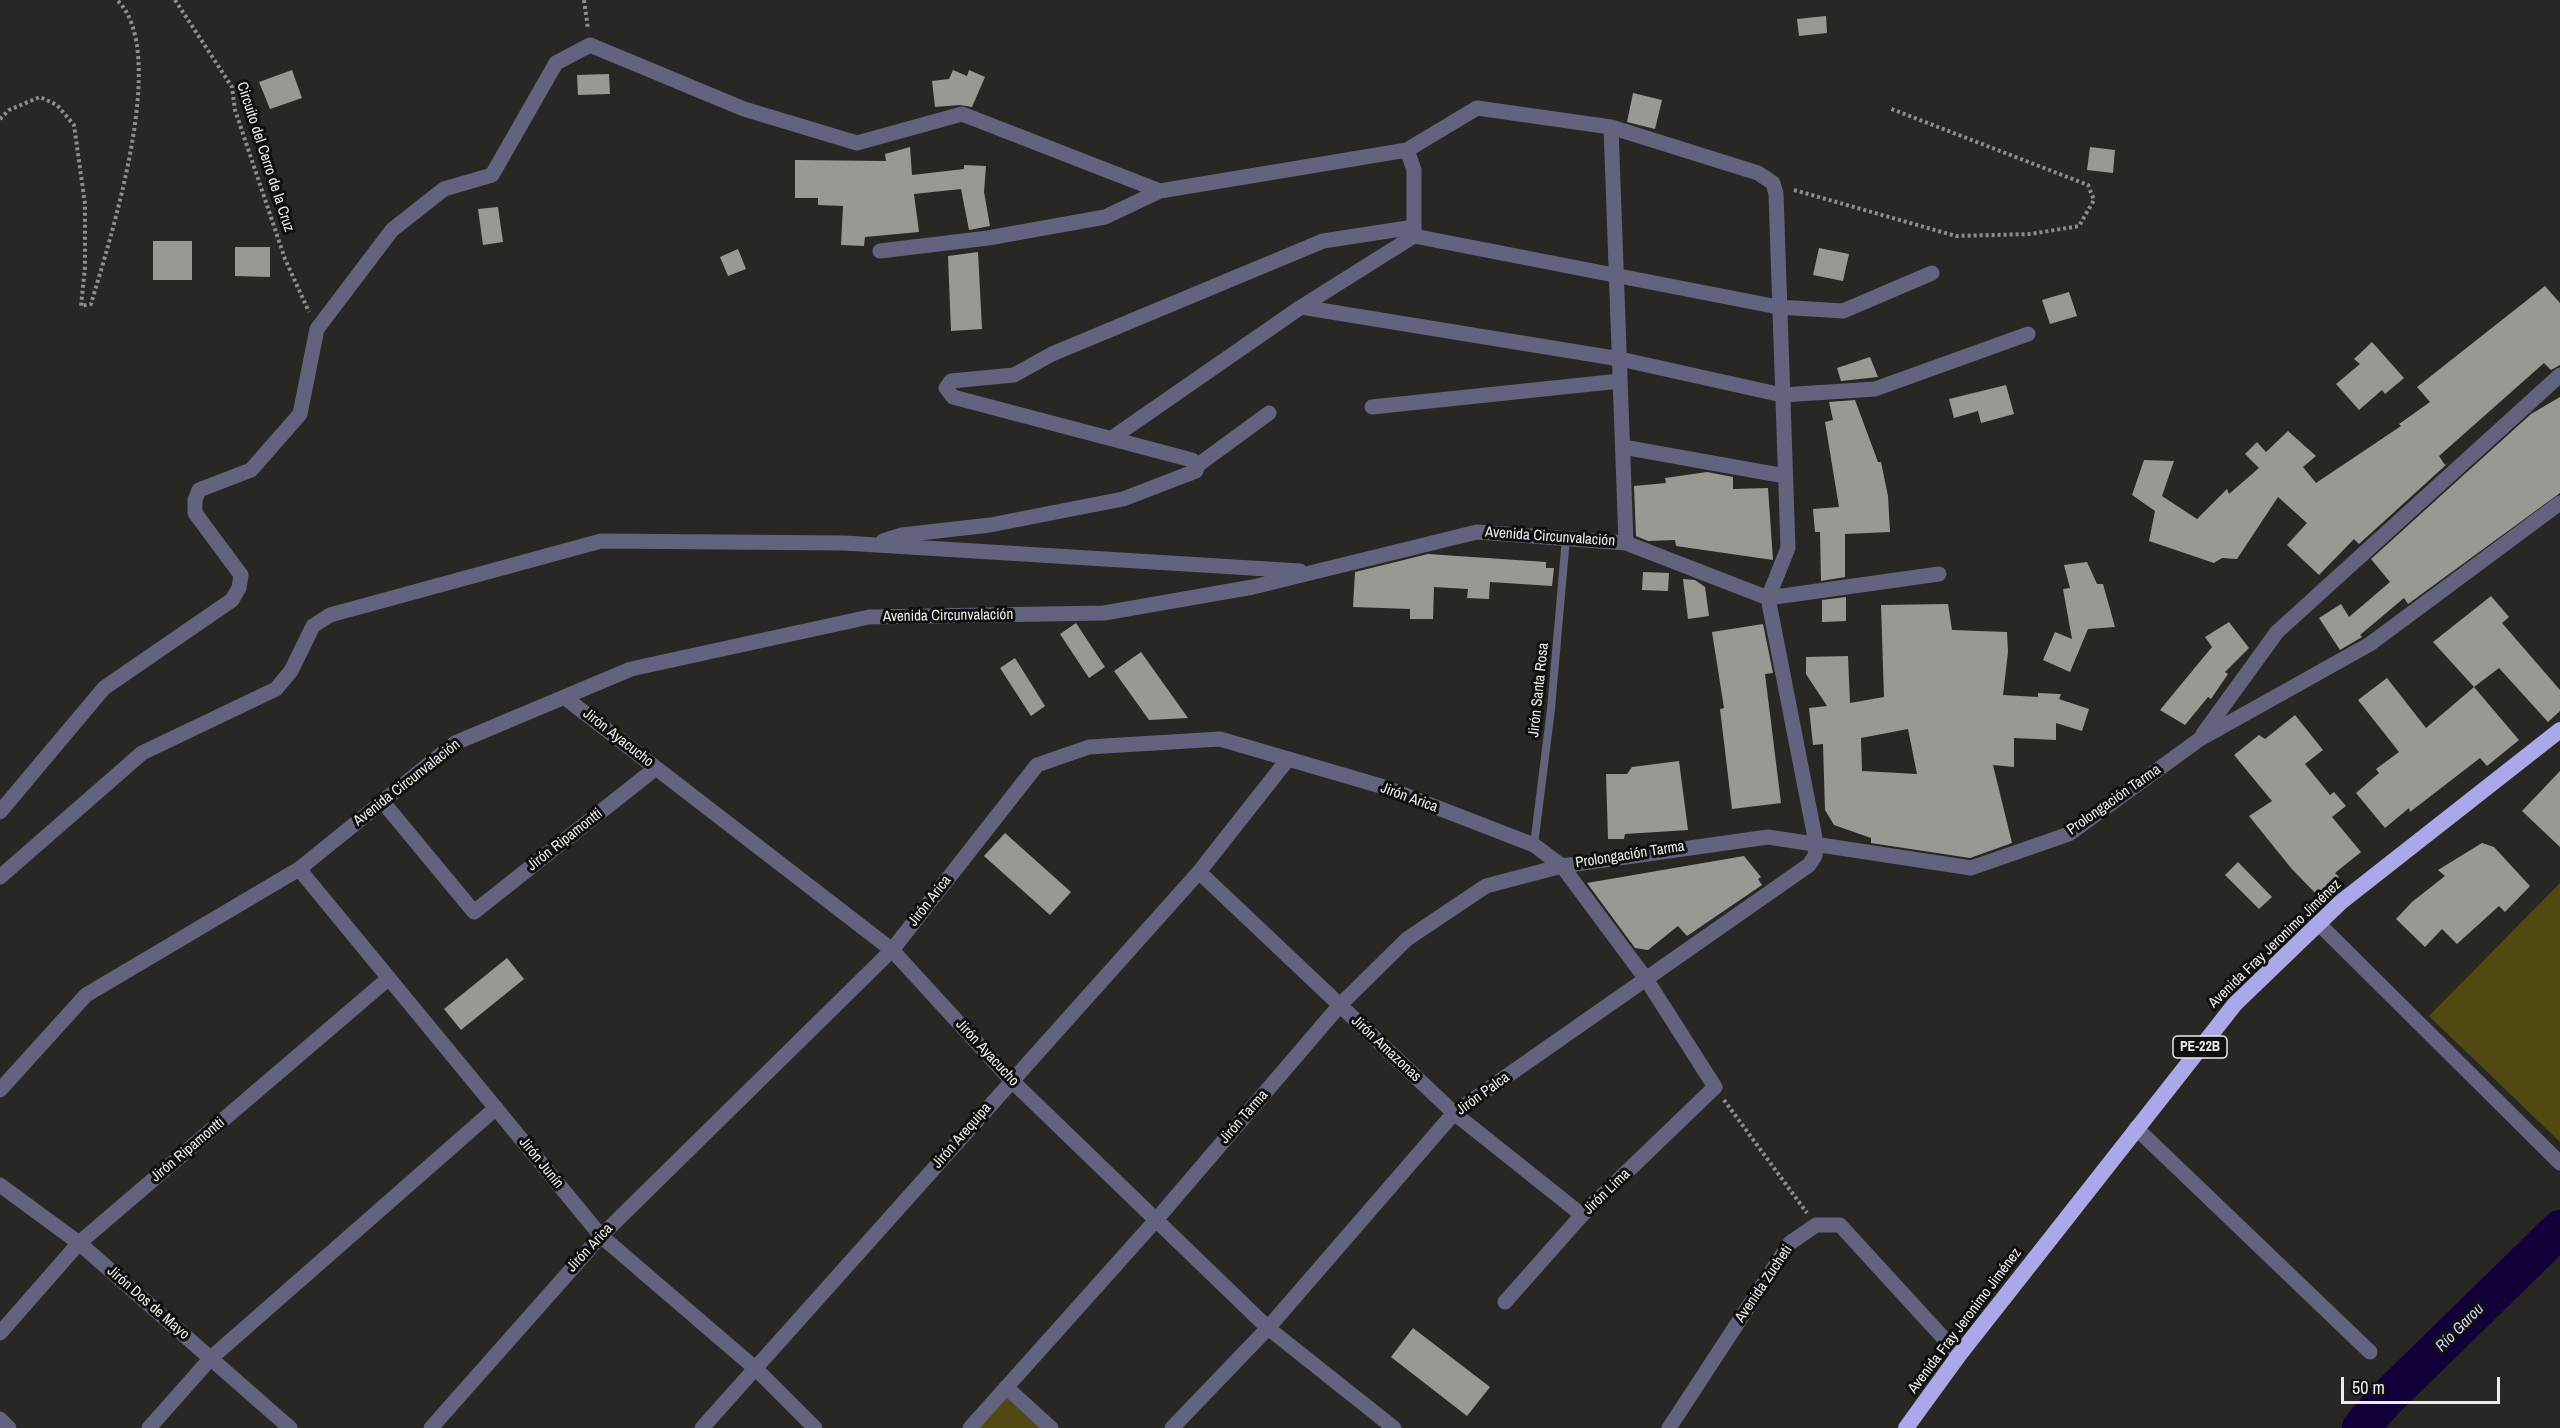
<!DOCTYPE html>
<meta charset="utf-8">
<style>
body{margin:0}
#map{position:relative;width:2560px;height:1428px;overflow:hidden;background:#282724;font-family:"Archivo Narrow",sans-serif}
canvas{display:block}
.scale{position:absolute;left:2341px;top:1377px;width:159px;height:27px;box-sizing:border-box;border:3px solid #ecece9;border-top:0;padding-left:8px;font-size:18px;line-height:21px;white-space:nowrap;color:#ecece9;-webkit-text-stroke:4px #10100f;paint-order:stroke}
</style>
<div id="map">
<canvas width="2560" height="1428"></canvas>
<div class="scale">50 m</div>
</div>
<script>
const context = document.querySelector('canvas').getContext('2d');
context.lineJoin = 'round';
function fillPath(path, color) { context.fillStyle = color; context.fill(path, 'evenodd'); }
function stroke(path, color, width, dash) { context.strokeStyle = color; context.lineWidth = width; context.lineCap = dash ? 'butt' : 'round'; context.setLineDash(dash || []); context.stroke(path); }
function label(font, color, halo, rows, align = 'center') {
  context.font = font + ' "Archivo Narrow",sans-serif'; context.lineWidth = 6; context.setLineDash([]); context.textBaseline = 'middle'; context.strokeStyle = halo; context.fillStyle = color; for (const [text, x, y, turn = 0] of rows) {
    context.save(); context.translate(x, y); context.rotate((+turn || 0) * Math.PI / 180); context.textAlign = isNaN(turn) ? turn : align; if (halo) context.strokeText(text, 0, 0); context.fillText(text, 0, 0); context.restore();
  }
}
fillPath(new Path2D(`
 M2560,883V1142L2429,1016Z
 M1006,1387L1051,1428H969Z`), '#504a12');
stroke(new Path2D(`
 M2361,1428L2383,1402L2560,1229`), '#12003a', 38);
fillPath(new Path2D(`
 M1826,16L1827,33L1799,36L1797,19Z
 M292,70L302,98L270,109L259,82Z
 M953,70L967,76L969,70L985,77L972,107L960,105L935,107L932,81L949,79Z
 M609,74L610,94L578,95L577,75Z
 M1633,93L1662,100L1655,129L1627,122Z
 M910,147L912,175L964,169V165L986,166L984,192L990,226L969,230L961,189L914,194L919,232L865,237L864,246L841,245L843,206L818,205V198H795V160L886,161L885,154Z
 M2090,147L2115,150L2113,173L2087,170Z
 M498,207L503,242L483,245L478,209Z
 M153,241H192V280H153Z
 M235,247H270V277L235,276Z
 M1819,248L1849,254L1843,281L1813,275Z
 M738,249L746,269L728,276L720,257Z
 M978,252L982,329L951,331L948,256Z
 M2545,286L2560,303V365L2551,370L2544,363L2439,456L2445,465L2448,463L2359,544L2354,539L2319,575L2287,545L2307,523L2278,497L2237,559L2222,558L2214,563L2149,541L2155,511L2132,495L2144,460L2174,461L2162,496L2197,519L2227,489L2229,494L2259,468L2245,454L2257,442L2266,452L2288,431L2316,456L2303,467L2316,483L2401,426L2399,424L2430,402L2417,387Z
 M2069,292L2077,316L2050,324L2042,300Z
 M2372,342L2404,378L2385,394L2382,390L2359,410L2336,384L2360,364L2354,359Z
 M1870,357L1878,377L1841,381L1837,368Z
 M2006,385L2014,414L1981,423L1978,411L1954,418L1949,399Z
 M2560,397V493L2408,604L2404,598L2360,635L2362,637L2340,650L2319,618L2341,604L2349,617L2390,582L2371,559L2531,414Z
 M1855,400L1878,462H1881L1888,496L1890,532L1845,534V577L1821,581L1820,532H1815L1813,509L1839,507L1825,422L1833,420L1829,402Z
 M1707,472L1733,477V489L1768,488L1773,560L1676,546L1675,540L1648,541L1636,536L1634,486L1666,483L1665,478Z
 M1428,554L1546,562V568H1554L1552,586L1490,582L1489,599L1467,598L1468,589L1434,587L1433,619H1410V609L1353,607L1355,572Z
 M2087,562L2097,584H2103L2115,627L2088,629L2070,672L2043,660L2055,632L2072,639L2063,589L2070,588L2064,565Z
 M1643,572L1669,573L1668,591L1642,590Z
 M1683,579L1695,580L1705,587L1709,616L1688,619Z
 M2491,596L2509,617L2502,623L2560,690V711L2548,722L2499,668L2474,687L2433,642Z
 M1846,597V621L1822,622V600Z
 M1948,604L1952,630L2007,632L2008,652L2003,695L2038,697V693L2061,694L2059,699L2089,709L2082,731L2056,723V740L2014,738V767L1993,765L2012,843L1970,858L1871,843V838L1834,825L1825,810L1823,744L1813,745L1809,708L1827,706L1806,674V657L1848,656L1850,703L1884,697L1881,605ZM1908,729L1917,774L1862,771L1861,738Z
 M2229,622L2249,648L2225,672L2228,674L2211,699L2208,697L2185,725L2160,710L2212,647L2205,637Z
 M1076,623L1105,667L1089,678L1060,634Z
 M1763,624L1773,673L1765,674L1781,803L1732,809L1720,709L1724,708L1712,632Z
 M1141,652L1188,718L1149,720L1114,671Z
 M1015,658L1045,706L1031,716L1000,668Z
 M2387,678L2426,728L2474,687L2519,740L2487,766L2480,758L2410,812L2409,808L2385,828L2356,793L2379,773L2376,769L2399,752L2358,700Z
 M2295,715L2323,750L2305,764L2330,795L2334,792L2346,806L2332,817L2361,852L2335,873L2339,877L2317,895L2291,868L2249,816L2272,801L2234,755L2259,735L2265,739Z
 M1679,761L1688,830L1625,834L1624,839H1608L1606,774H1627L1632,767Z
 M2560,771V847L2522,811Z
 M1005,833L1071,892L1050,915L984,856Z
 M2482,843L2494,847L2530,886L2505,912L2499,906L2457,944L2442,929L2425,947L2396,919L2412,902L2445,876L2438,870Z
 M1744,856L1761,877L1758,879L1762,885L1687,936L1678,926L1648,950L1635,948L1587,883Z
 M2238,862L2272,897L2259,909L2225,875Z
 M507,958L524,979L461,1030L444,1009Z
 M1413,1328L1490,1387L1467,1416L1391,1357Z`), '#999994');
stroke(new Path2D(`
 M175,0L232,87L235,110L285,259L309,312
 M584,0L588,29
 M0,119L9,110L40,97L57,105L74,125L85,204V267L81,306L91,304C110,239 171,51 117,0
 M1794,190L1956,236L2031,234L2079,226L2094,200L2088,185L1889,108
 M1724,1100L1807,1213`), '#8e8e8b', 4, [3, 3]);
stroke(new Path2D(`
 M1534,845L1551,709L1566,538`), '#63627f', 8);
stroke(new Path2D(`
 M1611,127L1626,543
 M1414,236L1778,307L1843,311L1932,273
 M880,251L988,238L1105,217L1160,191L1407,150L1477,108L1611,127L1758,173L1773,183L1776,194L1788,548L1768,598
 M1301,307L1620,359L1782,395L1875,389L2028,334
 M1372,407L1620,381
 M1112,438L1301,307L1414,236V170L1407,150
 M1623,447L1785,476
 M1198,465L1192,460L953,397L946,388L951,381L1014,375L1052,354L1323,241L1414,227
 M883,541L902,535L990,525L1123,499L1196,471L1198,465L1269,413
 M1768,598L1939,574
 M564,697L892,950L1011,1080L1268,1328L1394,1428
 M2203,734L2277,632L2560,375
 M382,801L474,912L656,768
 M0,812L104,688L232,600L239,588L241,575L195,513V500L199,490L251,470L300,414L317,329L392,230L444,189L492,175L556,63L590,45L744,109L857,143L962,114L1160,191
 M299,869L601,1236L756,1369L815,1428
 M1199,872L1454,1113L1582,1215
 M0,877L142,753L276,689L291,671L313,626L330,615L601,541L844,543L1300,571
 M2319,924L2560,1163
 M0,1090L86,995L299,869L455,743L631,669L869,617L1104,613L1253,587L1477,532L1626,543L1768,598L1816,843L1815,856L1809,865L1454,1113L1268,1328L1172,1428
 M2136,1128L2370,1352
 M0,1185L79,1243L290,1428
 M0,1333L79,1243L389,978
 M1006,1387L1051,1428
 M0,1419L9,1428
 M149,1428L211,1358L496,1108
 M431,1428L601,1236L892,950L1037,765L1089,747L1220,739L1384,787L1534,845L1562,866L1646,979L1715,1087L1582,1215L1505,1302
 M702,1428L1199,872L1288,759
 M970,1428L1156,1220L1340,1005L1407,939L1486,886L1562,866L1768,837L1971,868L2069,834L2200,739L2370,644L2560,503
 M1669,1428L1790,1243L1816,1225H1840L1959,1355`), '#63627f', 15);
stroke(new Path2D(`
 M1906,1428L1959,1355L2235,1004L2341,902L2560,730`), '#aca7e9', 16);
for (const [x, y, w] of [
 [2200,1047,54]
]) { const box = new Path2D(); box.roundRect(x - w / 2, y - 11, w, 22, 4.5); context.fillStyle = '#10100f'; context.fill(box); stroke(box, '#ecece9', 1.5); }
label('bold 14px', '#ecece9', null, [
 ["PE-22B",2200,1047]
]);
label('15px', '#ecece9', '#10100f', [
 ["Circuito del Cerro de la Cruz",265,157,72],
 ["Avenida Circunvalación",1550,537,4],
 ["Avenida Circunvalación",948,616,-1],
 ["Jirón Santa Rosa",1539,690,-84],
 ["Jirón Ayacucho",618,738,38],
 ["Avenida Circunvalación",407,783,-38],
 ["Jirón Arica",1409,798,20],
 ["Prolongación Tarma",2114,800,-35],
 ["Jirón Ripamontti",565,840,-38],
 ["Prolongación Tarma",1630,855,-9],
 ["Jirón Arica",930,901,-52],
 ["Avenida Fray Jeronimo Jiménez",2275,944,-44],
 ["Jirón Amazonas",1386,1049,43],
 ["Jirón Ayacucho",987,1053,47],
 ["Jirón Palca",1483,1094,-36],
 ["Jirón Tarma",1244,1117,-49],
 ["Jirón Arequipa",962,1136,-49],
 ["Jirón Ripamontti",188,1150,-40],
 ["Jirón Junín",541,1163,51],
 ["Jirón Lima",1607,1192,-44],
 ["Jirón Arica",590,1248,-47],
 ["Avenida Zucheti",1764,1284,-56],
 ["Jirón Dos de Mayo",148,1303,41],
 ["Avenida Fray Jeronimo Jiménez",1965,1321,-53]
]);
label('italic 16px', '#d2d0f7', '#10100f', [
 ["Río Garou",2460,1328,-45]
]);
</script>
